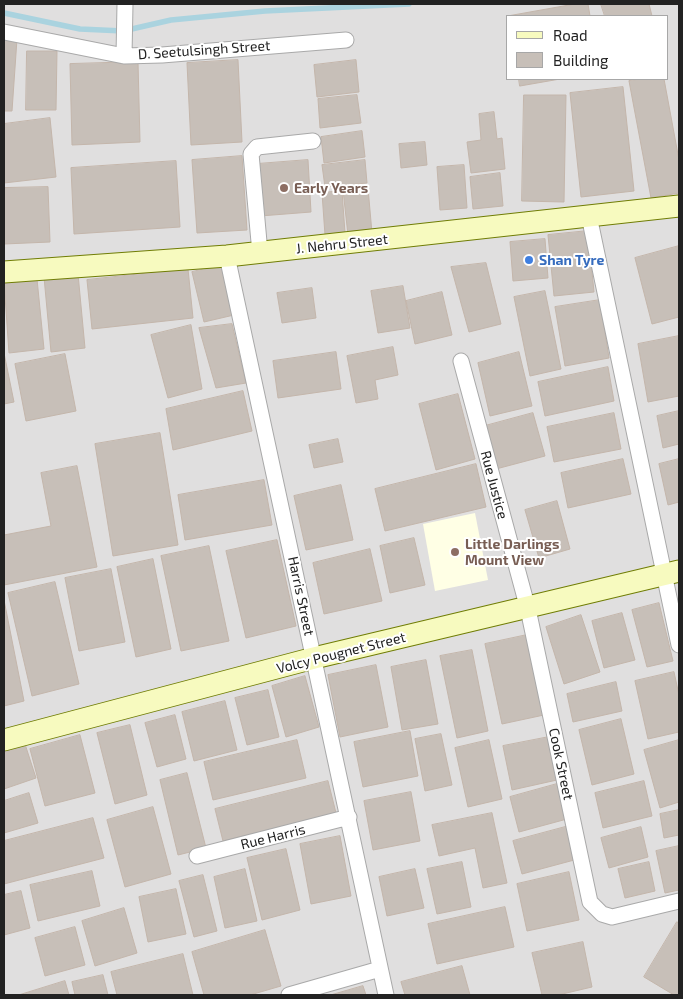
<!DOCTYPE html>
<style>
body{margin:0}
#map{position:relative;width:683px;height:999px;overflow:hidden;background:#f2efe9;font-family:"Exo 2",sans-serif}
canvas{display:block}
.frame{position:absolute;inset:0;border:5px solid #222;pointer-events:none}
.legend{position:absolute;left:506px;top:15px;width:162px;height:65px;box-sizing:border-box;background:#fff;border:1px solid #a7a7a7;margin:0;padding:6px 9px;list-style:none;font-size:15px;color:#222}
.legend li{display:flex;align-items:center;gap:10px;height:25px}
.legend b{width:25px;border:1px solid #a7a7a7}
</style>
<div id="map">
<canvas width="683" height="999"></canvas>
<div class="frame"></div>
<ul class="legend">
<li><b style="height:6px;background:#f7fabf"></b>Road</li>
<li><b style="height:14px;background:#c7bfb8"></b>Building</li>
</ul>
</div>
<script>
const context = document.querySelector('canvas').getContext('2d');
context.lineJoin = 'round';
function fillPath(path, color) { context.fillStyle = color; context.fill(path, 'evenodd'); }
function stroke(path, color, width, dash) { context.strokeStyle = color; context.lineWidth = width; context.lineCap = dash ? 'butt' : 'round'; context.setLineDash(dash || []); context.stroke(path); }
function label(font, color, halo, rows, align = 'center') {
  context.font = font + ' "Exo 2",sans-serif'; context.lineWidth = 4; context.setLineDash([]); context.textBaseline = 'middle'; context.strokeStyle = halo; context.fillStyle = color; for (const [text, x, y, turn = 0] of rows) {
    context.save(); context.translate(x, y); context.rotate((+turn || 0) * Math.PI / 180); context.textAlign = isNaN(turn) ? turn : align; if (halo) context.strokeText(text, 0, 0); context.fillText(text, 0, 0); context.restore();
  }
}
fillPath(new Path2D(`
 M4,4H679V995H4ZM507,16H667V79H507Z`), '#e0dfdf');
fillPath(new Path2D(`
 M475,513L488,580L435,591L423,524Z`), '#ffffe5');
stroke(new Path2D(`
 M4,13L80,29L123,31L171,20L265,11L409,4`), '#aad3df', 5.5);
const building = new Path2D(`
 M575,4H588L590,16H508Z
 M601,4H649L652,16H605Z
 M4,38L17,39L12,111H4Z
 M27,51H57L56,110H26Z
 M238,60L242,142L191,145L187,63Z
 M356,60L359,92L317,97L314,65Z
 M138,62L140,142L72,145L70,64Z
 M519,79H560L520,86Z
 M639,79H664L679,160V193L651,198L629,81Z
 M623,87L634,191L581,197L570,93Z
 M357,95L361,123L320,128L318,99Z
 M524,95H566L564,202L522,201Z
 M494,112L497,139L502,138L505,169L471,173L467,142L481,140L479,114Z
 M50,118L56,177L4,183V124Z
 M362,131L365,157L324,163L321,137Z
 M425,142L427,165L401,168L399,144Z
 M242,156L247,230L197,233L192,160Z
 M308,160L311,212L260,216L257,164Z
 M365,160L367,183L325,187L322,165Z
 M176,161L180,227L74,234L71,168Z
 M464,165L467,208L440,210L437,167Z
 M500,173L503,206L473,209L470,177Z
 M48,187L50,242L4,244V188Z
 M368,188L372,233L348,235L343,190Z
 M342,191L345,233L325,235L322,193Z
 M588,231L594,292L554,296L548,235Z
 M545,239L548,278L513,281L510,242Z
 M679,246V317L652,324L635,258Z
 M486,263L501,324L469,332L451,267Z
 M223,265L234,315L204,322L192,272Z
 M188,269L193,318L92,329L87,280Z
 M78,274L85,348L51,352L44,277Z
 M37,279L44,349L9,353L4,282Z
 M403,286L410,328L378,333L371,291Z
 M312,288L316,318L282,323L277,293Z
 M545,291L561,369L530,376L514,297Z
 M442,292L452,335L415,344L406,301Z
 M600,300L609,358L565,366L555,307Z
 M232,324L246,383L216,388L199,328Z
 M191,325L202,389L168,398L151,335Z
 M679,336V396L648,402L638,344Z
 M393,347L398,375L375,380L378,399L356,403L347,356Z
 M336,352L341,389L278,398L273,361Z
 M519,352L532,406L490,416L478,363Z
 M4,353L14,402L4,404Z
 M65,354L76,411L26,421L15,364Z
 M608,367L614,401L545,416L538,382Z
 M243,391L252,431L173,450L166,409Z
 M458,394L475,459L436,470L419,404Z
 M679,411V444L663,448L657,416Z
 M533,413L545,456L496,469L485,426Z
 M614,413L621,449L554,462L547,427Z
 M160,433L178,545L113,556L95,444Z
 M338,439L343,462L314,468L309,445Z
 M623,459L631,494L568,508L561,473Z
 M679,459V502L668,505L659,464Z
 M476,464L486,507L385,531L375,489Z
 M77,466L97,567L4,585V535L51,526L41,473Z
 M264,480L272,525L185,540L178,495Z
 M341,485L353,540L306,550L294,496Z
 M557,501L570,549L539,558L525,510Z
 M414,538L425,585L390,593L380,546Z
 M277,540L296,626L246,638L226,551Z
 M209,546L229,641L181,651L161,556Z
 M370,549L382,601L324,614L313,563Z
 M153,559L171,649L136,657L117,567Z
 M111,569L125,642L79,651L65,578Z
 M55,582L79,684L32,696L8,593Z
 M4,600L24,701L4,706Z
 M659,603L673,661L647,667L632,610Z
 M622,613L635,660L604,668L592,621Z
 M581,615L600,672L564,684L546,627Z
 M527,635L544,715L502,724L485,644Z
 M472,650L488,731L457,738L440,656Z
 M426,660L438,724L402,730L391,667Z
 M376,665L388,727L340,737L328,675Z
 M674,672L679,695V732L648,739L635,681Z
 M305,676L319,727L286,737L272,686Z
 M616,682L622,711L573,722L567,694Z
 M268,690L279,737L247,745L235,698Z
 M225,701L237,750L194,761L182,712Z
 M175,715L186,759L157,767L145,723Z
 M621,719L634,774L592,785L579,730Z
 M130,725L147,795L115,804L97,733Z
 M410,731L418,776L363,787L354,742Z
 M441,734L452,785L425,791L415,739Z
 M80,735L95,793L45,806L30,749Z
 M549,737L557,780L512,790L503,746Z
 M297,740L306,778L213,800L204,762Z
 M489,740L502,799L468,807L455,748Z
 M679,740V802L660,808L644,750Z
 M24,741L36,778L4,789V748Z
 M187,773L206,848L178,855L160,780Z
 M328,781L336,813L223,841L215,809Z
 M644,781L652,816L603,828L595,793Z
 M557,784L567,819L519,832L510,797Z
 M411,792L420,841L373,850L364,801Z
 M29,793L38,823L4,833V801Z
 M153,807L171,874L125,887L107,820Z
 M679,810V835L664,838L660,814Z
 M492,813L507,883L483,888L475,848L439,856L432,825Z
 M93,818L104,858L4,884V841Z
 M569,826L578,859L522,874L513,841Z
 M641,827L648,857L609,868L601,838Z
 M340,836L351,896L311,904L300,844Z
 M679,846V890L665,893L656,851Z
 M286,849L300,910L262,920L247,858Z
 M462,862L471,907L437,914L427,869Z
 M649,862L655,891L625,898L618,869Z
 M245,869L257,921L225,928L214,877Z
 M415,869L424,908L387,916L379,877Z
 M92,871L100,906L38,921L30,885Z
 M569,872L579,920L527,931L517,884Z
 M203,875L217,931L194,937L179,881Z
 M176,889L186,934L148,942L139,897Z
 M21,891L30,928L4,935V895Z
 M505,907L514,947L437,964L428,924Z
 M124,908L137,953L95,966L82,921Z
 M677,922L679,923V995H674L644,977Z
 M75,927L85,965L45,976L35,938Z
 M265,930L281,986L250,995H204L192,952Z
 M583,942L592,987L558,995H542L532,953Z
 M183,954L193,995H117L111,972Z
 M462,966L470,995H405L401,982Z
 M103,975L108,995H75L72,982Z
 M65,981L69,995H19Z
 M363,986L366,995H331Z`);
fillPath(building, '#c7bfb8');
stroke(building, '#c4b6ab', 1);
const minor = new Path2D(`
 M4,32L124,56L162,55L346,40
 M124,56L125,4
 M589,216L679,645
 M260,253L251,154L257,147L313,141
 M227,256L386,995
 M461,361L528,609L590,902L602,914L612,917L679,901
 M197,856L349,817
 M289,995L380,969`);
const secondary = new Path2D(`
 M4,272L227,256L679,206
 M4,740L314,658L679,571`);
stroke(minor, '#a9a9a9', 17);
stroke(secondary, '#707d05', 23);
stroke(minor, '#fff', 15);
stroke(secondary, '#f7fabf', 21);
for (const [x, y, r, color] of [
 [284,188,5,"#8d6e63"],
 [529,260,5,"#3f7fe0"],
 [455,552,5,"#8d6e63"]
]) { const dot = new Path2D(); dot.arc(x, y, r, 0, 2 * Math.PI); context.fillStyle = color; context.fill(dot); stroke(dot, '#fff', 2); }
label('14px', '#222', '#fff', [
 ["D. Seetulsingh Street",204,50,-4],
 ["J. Nehru Street",342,244,-6],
 ["Rue Justice",494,485,75],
 ["Harris Street",301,596,78],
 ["Volcy Pougnet Street",341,653,-14],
 ["Cook Street",561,764,78],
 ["Rue Harris",273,837,-14]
]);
label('bold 14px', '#785e54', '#fff', [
 ["Early Years",294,188],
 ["Little Darlings",465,544],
 ["Mount View",465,560]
], 'left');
label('bold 14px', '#366cbe', '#fff', [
 ["Shan Tyre",539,260]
], 'left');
</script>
